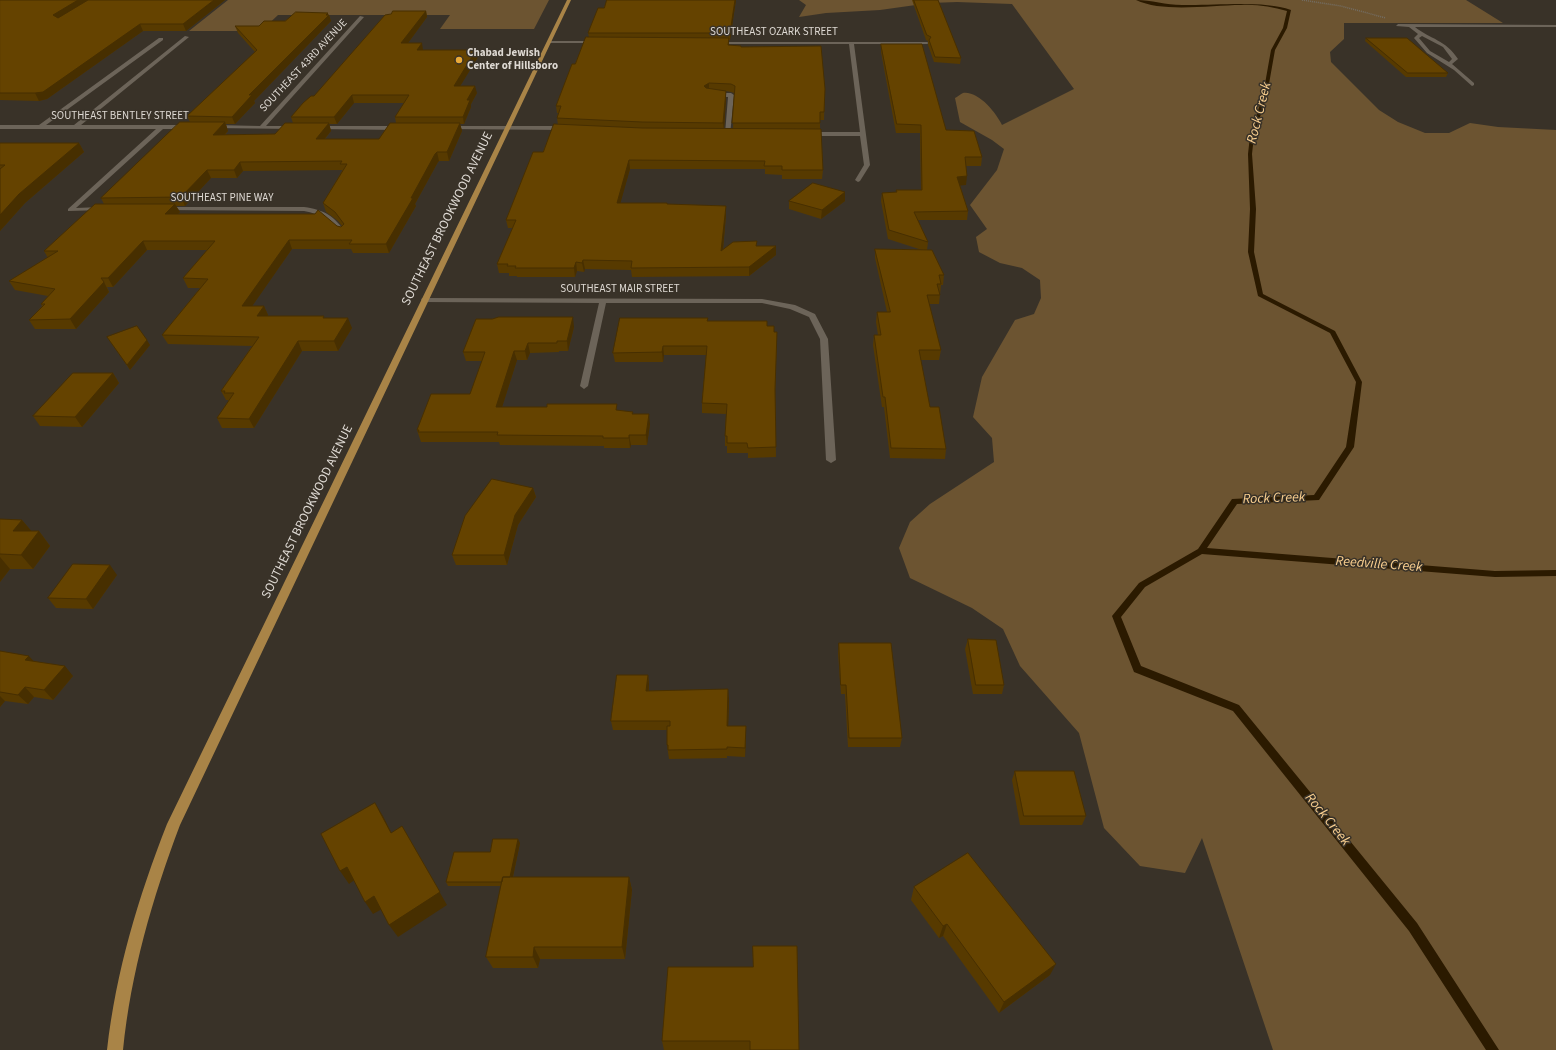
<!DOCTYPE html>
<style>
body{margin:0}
canvas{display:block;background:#393228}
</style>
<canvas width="1556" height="1050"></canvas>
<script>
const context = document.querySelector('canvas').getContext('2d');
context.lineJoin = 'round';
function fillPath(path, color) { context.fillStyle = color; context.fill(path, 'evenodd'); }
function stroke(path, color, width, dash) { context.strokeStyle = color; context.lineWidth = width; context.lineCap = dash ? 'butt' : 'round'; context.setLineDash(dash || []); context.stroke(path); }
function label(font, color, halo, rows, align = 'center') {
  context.font = font + ' "Source Sans 3",sans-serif'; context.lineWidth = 3; context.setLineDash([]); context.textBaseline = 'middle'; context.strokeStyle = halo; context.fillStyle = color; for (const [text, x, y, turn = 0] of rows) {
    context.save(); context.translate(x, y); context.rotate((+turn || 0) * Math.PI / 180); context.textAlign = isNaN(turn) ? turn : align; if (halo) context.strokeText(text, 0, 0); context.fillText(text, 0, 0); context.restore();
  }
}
fillPath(new Path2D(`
 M228,0H549L534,29H440L450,15H278L261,31H189Z
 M799,0H1466L1503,23H1344V39L1330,52L1331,62L1379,110L1398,122L1425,133H1449L1470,123L1498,127L1556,130V1050H1273L1202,838L1185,873L1140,866L1104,828L1079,733L1020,666L1003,629L972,608L910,578L899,548L910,522L930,504L994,462L992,438L973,417L982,377L1015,320L1034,314L1041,298L1040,280L1022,268L1000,263L979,252L976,237L987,229L970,205L997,170L1004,149L992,140L960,122L955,98C957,97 961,94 963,93C979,91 996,113 1002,125L1074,89L1012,4L957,2L930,3L880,10L826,13L799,17L806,5Z`), '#6c5431');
fillPath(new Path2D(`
 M1136,0C1151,0 1166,5 1182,5C1213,6 1262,0 1291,10L1287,28L1275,50L1267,95L1254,136L1252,154L1256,209L1254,252L1263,294L1335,331L1362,382L1354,447L1319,500L1237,504L1207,548L1495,571L1556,570V576L1495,577L1202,554L1145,587L1121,617L1141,666L1239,705L1417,923L1499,1050H1486L1409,931L1233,711L1134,672L1112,616L1139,583L1198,549L1232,499L1314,495L1346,447L1356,382L1330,333L1258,296L1248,252L1250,209L1248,154L1250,136L1263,95L1271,50L1283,28L1287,11C1272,7 1257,4 1241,5C1211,5 1163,13 1136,0Z`), '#2b1a00');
stroke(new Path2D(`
 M1302,0L1341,6L1386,18`), '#746e65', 1.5, [1, 1]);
fillPath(new Path2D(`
 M360,16L364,17L266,126H294L296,127V129L212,128V126L214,125L260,126Z
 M1398,24L1556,25V27H1415C1430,39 1446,40 1458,59L1452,64L1474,83V85L1472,86L1454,70L1427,53L1414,38L1418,34L1409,27L1396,26ZM1422,36L1443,47L1452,59L1449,62L1430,51L1419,38Z
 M185,36L189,37L81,125H188L191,127L188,129H163L76,208L101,207L104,209L103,210L68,211V209L156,129H0V125H39L159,38H163V40L46,125H74Z
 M549,41H597L599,42L597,43H547V42Z
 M717,42H927L929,43L927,44H854L870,165L860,181L858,182L855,180L864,165L860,136H808L805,134L808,132H860L849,44H715V43Z
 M711,93H731L734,95L730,135L725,134L728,97L713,96L710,94Z
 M318,126H400L403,128L400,130L316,129V127Z
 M448,126H566L569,128L566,130L446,129V127Z
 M165,207H304C325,210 334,216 346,233L341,234C330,221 321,214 304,211L163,210V208Z
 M422,298L762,299L795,305L815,314L828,339L836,460L831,463L826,460L820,339L809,317L790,309L762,303H606L588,386L584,389L580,386L599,303L425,302L421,300Z`), '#6c6459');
fillPath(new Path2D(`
 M567,0H571L180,825C152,899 131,972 123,1050H107C116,971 138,898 167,824Z`), '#a98447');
fillPath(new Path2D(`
 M0,0H225L186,31H143L47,99L39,101L0,100Z
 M607,0H736L730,40H729V45L741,47L825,89L824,120H820V129L823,170L822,179H782V175L765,174V169H630L620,203L726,206V215L723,250L757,246H776V255L749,276L632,277L631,270L585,269L584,272L577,271L575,277H517V276H509V273H499L497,264L513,228H508L506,220L558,125L557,118L558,113H557L556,106L589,37L588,33L604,8ZM726,91L731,92L734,93L733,129H724L726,98Z
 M912,0H938L961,58L960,64L934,62L928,45V41L926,40Z
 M426,11L427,17L408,43L423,50H476L478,57L460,86L477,93L471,104V107L464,124H460L462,131L449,161H439L438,162L415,204L416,206L389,253H353L351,249H292L252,306H264L268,315L267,316L325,318L352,328L338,351H302L254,428H222L217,418L228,402V400H226L221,391L252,346L168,344L162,335L200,288H188L183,278L207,250H147L113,287H107L109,292L76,329H35L29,320L42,306L41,304L48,296L15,290L9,281L48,258L44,251L104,204L101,198L190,122L187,116L255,52L238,33L235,26H259L329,15L331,21L254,101L255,103L235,124H226L228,131L225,135L275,134L293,123L291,117L314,96ZM354,103H405L395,117L396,123L379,139H325L331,131L329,124H337ZM342,170V171L323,203L326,212L338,221L342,226L341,227L337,226L178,214L180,212L176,206H185L211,178H237L243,171Z
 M1366,38L1448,73L1446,77H1406L1365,41Z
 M881,44L946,130L982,157L981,166H966V185H960L968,211L967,220H918L928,242L927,250L944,275L943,285H941L939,304H929L941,350L939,360H920L930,407L946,449L945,459L890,458L884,407H882L873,345L874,335H878L876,322L877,312H887L875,258V249L922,250L888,239L881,201L882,193L896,192V190H921L920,133H896L881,52Z
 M0,143H79L84,152L25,203L0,231Z
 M789,201H845L821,219L789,209Z
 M708,318V321L767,326L774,332H777L775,395L776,457L748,458V453H727V446H725V436L726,414L702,413V403L706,355H664L663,362H615L613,353Z
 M574,327L568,351H559V352L530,353L527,360H517L502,407L618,410L633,414L650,424L647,445H631L630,448H604V446L500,445L499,442H421L417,430L470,394L482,361H466L463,352Z
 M107,337L150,345L130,370Z
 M113,373L119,383L82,427L40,426L33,416Z
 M533,488L536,497L518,525L507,565H456L452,555Z
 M0,519L22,520L31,531H39L50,546L33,569H10L0,582Z
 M117,575L93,609L56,608L48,598Z
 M968,639L1004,685L1002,694H973L965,649Z
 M839,643L902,738L900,747H848L845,694H841L838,653Z
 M0,651L34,661L73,676L53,700L34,697L28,704L5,701L0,707Z
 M648,675L649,684V691L729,699L728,726L746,735L745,757L727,756V758L669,759L667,745V730H613L611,721Z
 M1015,771L1086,816L1082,825H1020L1012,780Z
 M520,843L513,877H629L632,890L625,959H540L538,968H493L486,957L501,886H448L446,882Z
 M914,887L1050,975L999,1013L943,936L939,938L911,900Z
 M753,967L799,1050H664L662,1041Z`), '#573a00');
fillPath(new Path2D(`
 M78,0H92L57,22L53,15Z
 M214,0H225L186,31L183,24Z
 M735,0H736L730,40V33Z
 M426,11L427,17L403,50L401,43Z
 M328,13V16L329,15L331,21L254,101L255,103L235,124L232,117L249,95Z
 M140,24L143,31L47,99L39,101L35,93Z
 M422,43L423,50H417Z
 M476,50L478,57L456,93L454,86Z
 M709,83V90L705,94L704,86Z
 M475,86L477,93L471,104V107L464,124L463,117L467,100Z
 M726,91V98L724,130L723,123Z
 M352,95L354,103L337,124L334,117Z
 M225,122L228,131L216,143L213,135Z
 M329,123L331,131L318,147L316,139Z
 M460,123L462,131L449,161L447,152Z
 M79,143L84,152L25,203L0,231V215L19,194Z
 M437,152L439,161L438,162L415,204L416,206L389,253L386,244L411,198L435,154Z
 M629,160L630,169L618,212L617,203Z
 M240,162L243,171L237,178L234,170Z
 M207,170L211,178L185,206L181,197Z
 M967,176L966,185L956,186L957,177Z
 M845,192V201L821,219L822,210Z
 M175,204L180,212L170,223L165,214Z
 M726,206V215L722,260L721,251Z
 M289,240L292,249L246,315L242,306Z
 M143,241L147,250L113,287L108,278Z
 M776,246V255L749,276V267Z
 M583,260L585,269L584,272L582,263Z
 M576,262L577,271L575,277L574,268Z
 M104,282L109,292L76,329L70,319Z
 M264,306L268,315L261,325L257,316Z
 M573,317L574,327L568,351L567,341Z
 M348,318L352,328L338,351L334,341Z
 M147,340L150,345L130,370L127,365Z
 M298,341L302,351L254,428L249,419Z
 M528,343L530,353L527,360L525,351Z
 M663,346L664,355L663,362L662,352Z
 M514,351L517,360L499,417L496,407Z
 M113,373L119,383L82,427L75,417Z
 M649,414L650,424L647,445L646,435Z
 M629,435L631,445L630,448L629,438Z
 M533,488L536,497L518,525L507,565L504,555L515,515Z
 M22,520L34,534L13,531Z
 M39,531L50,546L33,569L21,555Z
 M0,557L10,569L0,582Z
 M110,565L117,575L93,609L86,599Z
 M29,656L38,666L25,660Z
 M65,666L73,676L53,700L44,690Z
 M648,675L649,684L648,700L646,691Z
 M25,687L34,697L28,704L18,695Z
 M728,689L729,699L728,735L727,726Z
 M0,696L5,701L0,707Z
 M746,726V735L745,757V748Z
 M375,803L383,816L398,846L391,833Z
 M402,826L447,905L398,937L389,925Z
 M518,839L520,843L511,886L509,882Z
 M347,867L356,879L349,884L340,871Z
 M629,877L632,890L625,959L622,947Z
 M374,896L382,909L373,914L365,902Z
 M947,924L943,936L939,938L943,926Z
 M534,947L540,959L538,968L533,957Z
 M1056,964L1050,975L999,1013L1004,1002Z`), '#472f00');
const building = new Path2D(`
 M0,0H78L53,15L58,18L88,0H214L183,24H140L43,92L35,93H0Z
 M607,0H735L730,33H588L598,8H604Z
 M914,0H938L961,58L935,57L929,40L931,37L927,35Z
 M393,11H426L401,43H422L417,50H476L454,86H475L467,100H470L463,117H395L409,95H352L334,117H291L303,103L311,96H314L385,15L391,14Z
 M296,12L328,13L326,15H329L249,95H252L232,117L187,116L257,50L235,26H259L264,21H285Z
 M586,37L729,38L728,45L741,46V47L821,46L825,89L824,112H820V123H732L735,86L731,84L709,83L704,86L706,88L726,91L723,123L642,122L557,118L561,106H556L572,64H575Z
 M1366,38H1407L1448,73H1408Z
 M881,44H922L946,130L974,131L982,157H965L967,176L957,177L968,211L914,212L928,242L889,230L882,193L897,192L896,190H922L921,125L897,124Z
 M180,122H225L213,135L275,134L285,123H329L316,139H379L390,123H460L447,152H437L435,154L411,198H413L386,244H349L352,240H289L242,306H264L257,316H324L323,318H348L334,341H298L249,419L217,418L234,393H224L225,391H221L259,337L162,335L208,279L183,278L215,241H143L108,278H101L104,282L70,319L29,320L45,304H41L55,289L9,281L58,251H44L95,204H175L165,214H315L318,210L337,226L341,227L344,224L335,212L323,203L347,164H340L342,161L240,162L234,170H207L181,197L101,198Z
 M554,124L642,128L821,129L823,170H782V166H764L765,161L629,160L617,203H667V204L726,206L721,251L733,242L757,241L756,246H776L749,267L631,268L632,261L583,260L582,263L576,262L574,268H515L516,266H507L508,264H497L516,220H506L533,152H543Z
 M0,143H79L19,194L0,215V169L5,165H0Z
 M813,183L845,192L822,210L789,201Z
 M875,249L932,250L944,275H939L941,284H937L940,295H927L941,350H919L930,407H939L946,449L891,448L885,397H883L874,335H881L877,312H890Z
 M499,317H573L567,341H557V343H528L525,351H514L496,407H547V404H617L616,410L633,412L632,414H649L646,435H629V438H603V436L497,435L498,432H418L419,430H417L431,394H470L485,352H463L476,319H492Z
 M620,318H708L707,321H767V326H774V332H777L775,389L776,447L748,448L747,443H727V436H725L727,404L702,403L707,346H663L662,352L613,353Z
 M137,326L147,340L127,365L107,337Z
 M73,373H113L75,417L33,416Z
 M492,479L533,488L515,515L504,555H452L465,516Z
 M0,519L22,520L13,531H39L21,555L0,554Z
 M73,564L110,565L86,599L48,598Z
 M968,639L996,640L1004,685H976Z
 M839,643H891L902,738H849L846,685H841Z
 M0,651L29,656L25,660L65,666L44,690L25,687L18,695L0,692Z
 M617,675H648L646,691L728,689L727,726H746L745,748L727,747V749L668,750V745H667V726H670V721H611Z
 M1015,771H1074L1086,816H1024Z
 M375,803L391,833L402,826L440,892L389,925L374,896L365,902L347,867L340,871L321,834Z
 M493,839H518L510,877H503L502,882H446L454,852H490Z
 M968,853L1056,964L1004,1002L947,924L943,926L914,887Z
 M503,877H629L622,947H534L533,957H486Z
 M753,946H797L799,1050H750V1041H662L668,967H753Z`);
fillPath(building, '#654300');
stroke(building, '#472f00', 1);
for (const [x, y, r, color] of [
 [459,60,4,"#eaaa39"]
]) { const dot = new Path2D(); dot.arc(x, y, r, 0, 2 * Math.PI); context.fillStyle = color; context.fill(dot); stroke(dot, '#393228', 1.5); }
label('11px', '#ded9d3', '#393228', [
 ["SOUTHEAST OZARK STREET",774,33],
 ["SOUTHEAST 43RD AVENUE",304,66,-47],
 ["SOUTHEAST BENTLEY STREET",120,117],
 ["SOUTHEAST PINE WAY",222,199],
 ["SOUTHEAST MAIR STREET",620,290]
]);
label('bold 11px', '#ded9d3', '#393228', [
 ["Chabad Jewish",467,54],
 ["Center of Hillsboro",467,67]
], 'left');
label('13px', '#ded9d3', '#393228', [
 ["SOUTHEAST BROOKWOOD AVENUE",448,219,-64],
 ["SOUTHEAST BROOKWOOD AVENUE",308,512,-64]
]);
label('italic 14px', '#facf8f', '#393228', [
 ["Rock Creek",1260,113,-76],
 ["Rock Creek",1274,499,-2],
 ["Reedville Creek",1379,565,4],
 ["Rock Creek",1327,820,51]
]);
</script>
